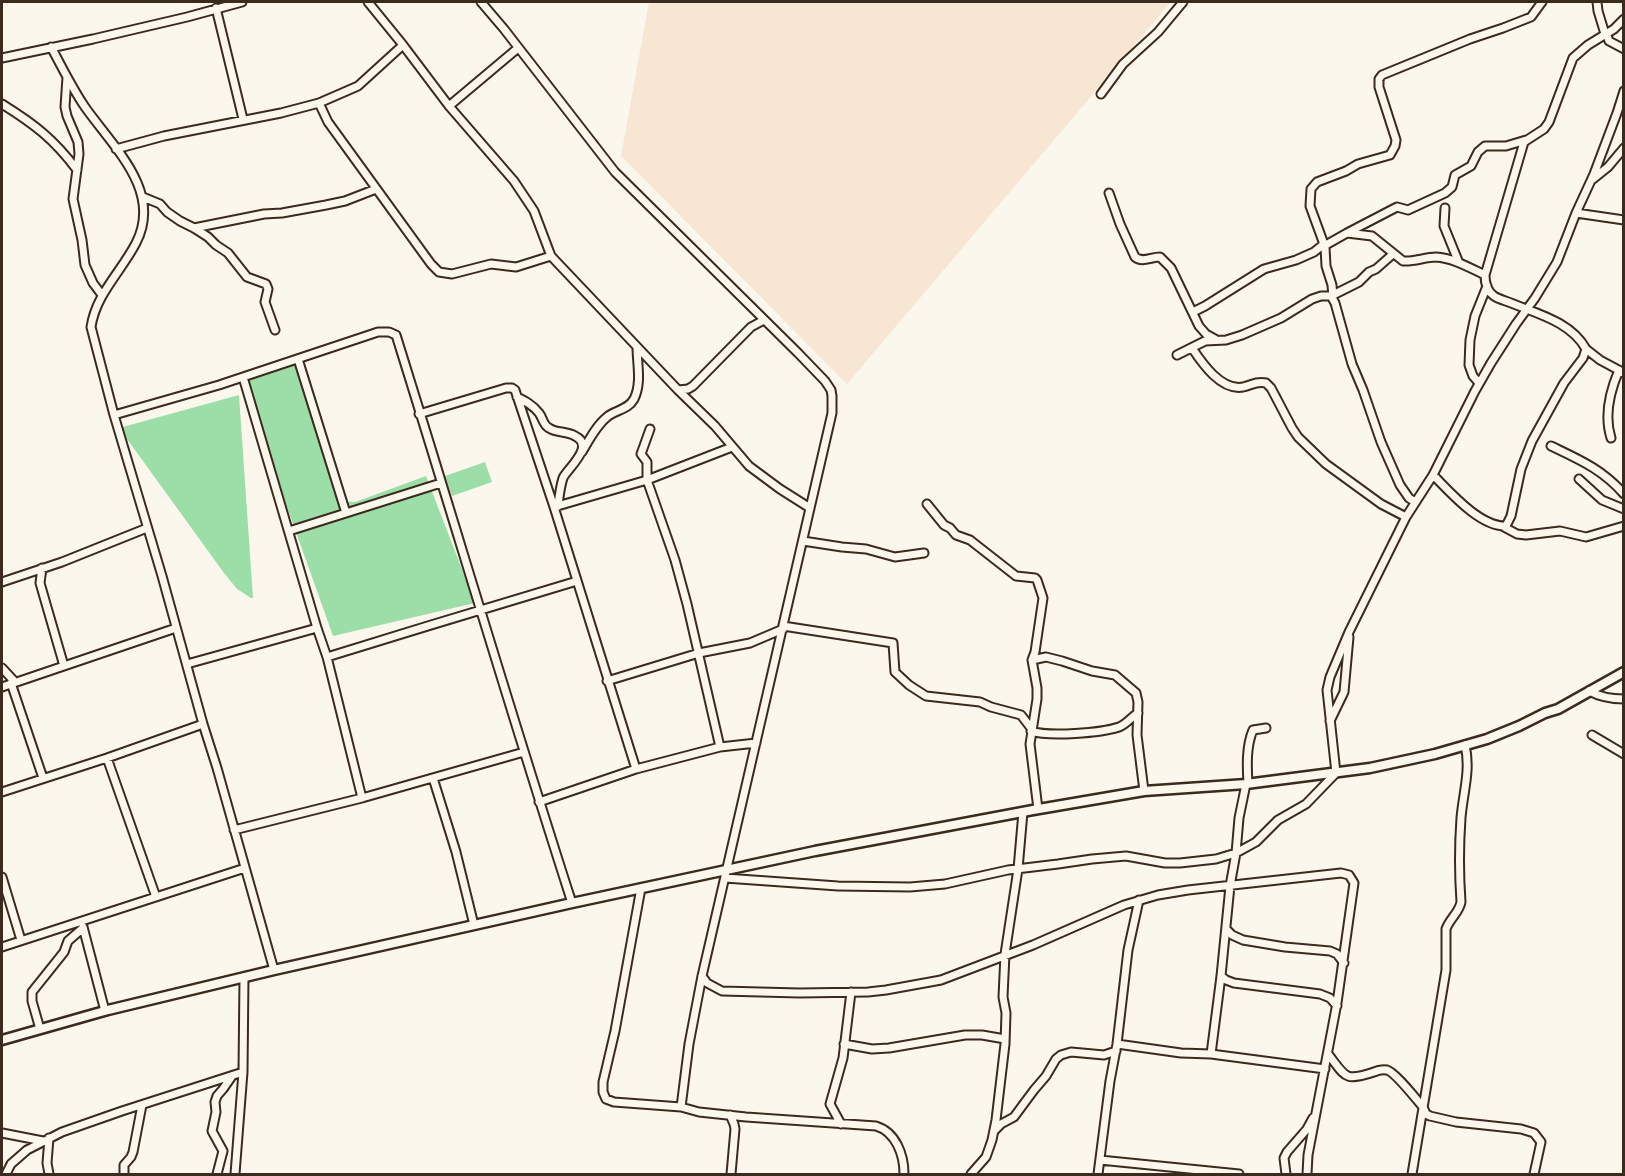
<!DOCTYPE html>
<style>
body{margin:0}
#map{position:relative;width:1625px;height:1176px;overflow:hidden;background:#fbf7ec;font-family:Dekko,sans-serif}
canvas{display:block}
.frame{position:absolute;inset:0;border:3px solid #3b2a1e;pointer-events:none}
</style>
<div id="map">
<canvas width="1625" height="1176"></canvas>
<div class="frame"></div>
</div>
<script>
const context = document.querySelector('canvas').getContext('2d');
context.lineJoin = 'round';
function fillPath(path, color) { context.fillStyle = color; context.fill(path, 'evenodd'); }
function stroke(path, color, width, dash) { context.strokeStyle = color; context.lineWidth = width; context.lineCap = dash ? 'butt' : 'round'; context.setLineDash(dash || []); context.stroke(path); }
fillPath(new Path2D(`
 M649,2H1171L847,384L621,156Z`), '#f6e6d3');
fillPath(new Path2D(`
 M295,357L339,501L355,502L426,476L475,603L333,636L240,375Z
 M239,395L253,598H251L237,589L224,573L119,428Z
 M485,462L492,482L452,496L445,476Z`), '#9cdea7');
const minor = new Path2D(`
 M368,2L403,45L449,106L514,181L534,211L551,256L678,390L715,426L749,466L780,489L810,508
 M481,2L504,29L615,172L798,353L825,381L831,390L832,396V413L702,976L689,1044L681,1107
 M1597,2L1598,11L1605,34
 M216,8L243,119
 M1606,33L1609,41L1624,49
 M403,45L358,86L319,103L328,122L431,264L439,272L452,274L491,264L516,267L551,256
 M51,47C62,67 72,88 85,107C113,147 163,191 136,243C121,272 96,294 91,327L114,415L162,576L203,724L217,768L274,970
 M2,58L93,39L187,17L242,2
 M67,77L65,107L67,116L78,142L79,154L73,199L82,240L85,265L93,283L102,295
 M1101,94L1123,64L1158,32L1183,2
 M2,104C34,124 54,139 77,170
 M449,106L518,48
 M116,149L164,136L281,113L319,103
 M1593,179L1608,167L1624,148
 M1109,193L1120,224L1135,257C1142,263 1151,257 1160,257L1171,268L1199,326L1206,334L1215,339
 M143,197L160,204L167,212L180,221L194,228L208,237L216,245L228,253L247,277L266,284L268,289L265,302L275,330
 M1445,208L1444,226L1459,263
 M1576,213L1624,220
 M194,228L264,214L282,213L326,205L345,201L376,189
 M1347,233L1397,207L1408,210L1445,193L1452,187L1455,175L1471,166L1478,152L1485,146H1506L1526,140
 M1324,246L1347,233L1372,236L1403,261C1414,262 1425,257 1436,257C1453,258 1470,268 1485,275
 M1333,295L1359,282L1369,272L1376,269L1393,254
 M1333,298L1332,285L1326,266L1325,247L1310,206L1311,189L1317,182L1346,171L1358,164L1390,155L1395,146L1396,140L1379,87V79L1382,75L1470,39L1503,28L1531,17L1542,2
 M1193,312L1205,306L1264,269L1296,260L1314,252L1324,244
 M1192,348C1202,363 1221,391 1243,387C1252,385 1256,381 1266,383L1271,388L1292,428L1298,437L1326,464L1381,504L1406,517
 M1586,349L1600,360L1624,373
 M1177,355L1205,341L1226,340L1242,335L1281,318L1312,299L1321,296H1331L1335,303L1352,364L1363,390L1381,442L1400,485L1409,498L1415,502
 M298,359L346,513
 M243,377L317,628L327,657L362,798
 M1479,383L1473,376L1469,365L1470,340L1475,316L1487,286
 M678,390L688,389L693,386L751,327L764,320
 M517,397C525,401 533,405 539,413C543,418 543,425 549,428C556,433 567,431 575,436C596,446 567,469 563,478C560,487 559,497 558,506
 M419,414L506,388H512L515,390L554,507L636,769
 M114,415L219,385L378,332H389L396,335C455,524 511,714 572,903
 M650,429L641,454L647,462V480L675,560L687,604L720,747
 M1611,438C1604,416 1610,391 1619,370
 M1551,446C1580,460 1602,469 1624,494
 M582,452C589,440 596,426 607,417C615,410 628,410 634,399C642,383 637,364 637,347
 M1433,475C1450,492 1480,527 1506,526L1511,516L1521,469L1532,441L1564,383L1583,358L1586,349C1571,322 1538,314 1511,303C1506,301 1498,299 1494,296C1487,291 1485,282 1485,275L1524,142L1544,129L1549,122L1573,58L1588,45L1614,29L1624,19
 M1579,479L1602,500L1624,509
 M927,504L944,525L950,528L956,535L970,540L1016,576L1035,578L1037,580L1043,598L1035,652L1032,660L1037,688V699L1030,744L1038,809
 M554,507L647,480L732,447
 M1504,527L1517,534L1526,535L1560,531L1586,537L1624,526
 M289,531L441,483
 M803,541L842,547L866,549L895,557L924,553
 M42,568L40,583L64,666
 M2,582L62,562L147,528
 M783,626L893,643L895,672L909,685L926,696L980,702L991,707L1021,715L1031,728
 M327,657C410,631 494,606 577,581
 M1032,660L1046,657L1062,661L1092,671L1115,675L1136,693L1138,702L1137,735L1144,791
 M187,664L317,628
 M2,668L15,682
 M607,681L699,653L750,643L783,629
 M11,683L43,778
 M2,687L176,628
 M1589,691C1600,697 1611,699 1624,699
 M1330,721L1344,692L1349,637
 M1031,731C1049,737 1101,733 1119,727C1127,724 1131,717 1138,713
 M1592,735L1624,754
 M107,758L156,897
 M433,778L456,852L474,925
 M1248,784C1247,767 1246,746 1253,730L1266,728
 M2,792L107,758L203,724
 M539,802L636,769L720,747L756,743
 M234,830L362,798L524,752
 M2,877L21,940
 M725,878L838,886L910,887L945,884L1008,870L1058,864L1092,859L1126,856L1165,863H1180L1216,859L1236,853L1256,842L1278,820L1306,804L1336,773L1327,690L1330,677L1349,632L1406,517L1433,475L1475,391L1491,363L1516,324L1535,298L1557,262L1576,213L1594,174L1617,113L1624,91
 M641,888L615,1031L603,1082V1092L606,1099L614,1102L681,1107L699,1112L746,1117L876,1126C896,1132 904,1155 904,1174
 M83,927L105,1011
 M1226,929L1232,935L1243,940L1285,947L1330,951L1337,954L1344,963
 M2,947L245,868
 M702,976L707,983L722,991L799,993L868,992L886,990L941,980L1033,945L1124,905L1158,895L1188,890L1341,873L1349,875L1354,883L1337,1003L1308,1155L1307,1174
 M1221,976L1226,980L1234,983L1320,994L1330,998L1337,1006
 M40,1029L32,1001V992L64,952L68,941L83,928
 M844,1044L872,1049L889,1048L965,1035H982L1005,1039
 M1117,1044L1181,1053L1211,1054L1325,1069
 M1211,1054L1221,976L1230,886L1236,853L1239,818L1246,784
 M1328,1054C1346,1077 1344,1082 1374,1072C1378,1070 1382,1069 1387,1070C1395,1072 1416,1099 1423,1107L1426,1114L1430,1116L1456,1122L1521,1129L1534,1133L1541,1142L1534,1174
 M730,1115L734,1124L735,1129L731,1174
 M841,1124L830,1104L843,1058L851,992
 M994,1131L1001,1124L1014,1117L1034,1090L1046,1076L1056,1059L1061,1055L1071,1052L1104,1055L1116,1051
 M2,1133L43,1141
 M49,1138L47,1163L49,1174
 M1100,1160L1239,1174
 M6,1174L11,1164L27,1150L62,1132L122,1111L243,1072
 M124,1174V1165L131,1157L133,1152L142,1105
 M217,1174L223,1151L212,1131L216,1112L215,1102L217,1096L223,1089L232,1076
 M235,1174L243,1072L244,977
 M971,1174L986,1157L992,1140L996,1120L1005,1044L1006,1013L1003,997L1005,954L1018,869L1023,812
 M1098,1174L1110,1081L1117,1044L1128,950L1139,900
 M1286,1174L1284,1158L1287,1152L1307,1129L1313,1118
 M1412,1174L1446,970V929C1450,918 1459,913 1461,902C1459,874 1459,846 1461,818C1463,793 1471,770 1465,745`);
const tertiary = new Path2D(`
 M2,1040L108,1010L274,970L572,903L815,851L1033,810L1144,791L1246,784L1370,768L1435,754L1487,739L1519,726L1545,713L1558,709L1624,672`);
stroke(minor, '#3b2a1e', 11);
stroke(tertiary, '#3b2a1e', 13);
stroke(minor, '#fbf7ec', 7);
stroke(tertiary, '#fbf7ec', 8);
</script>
